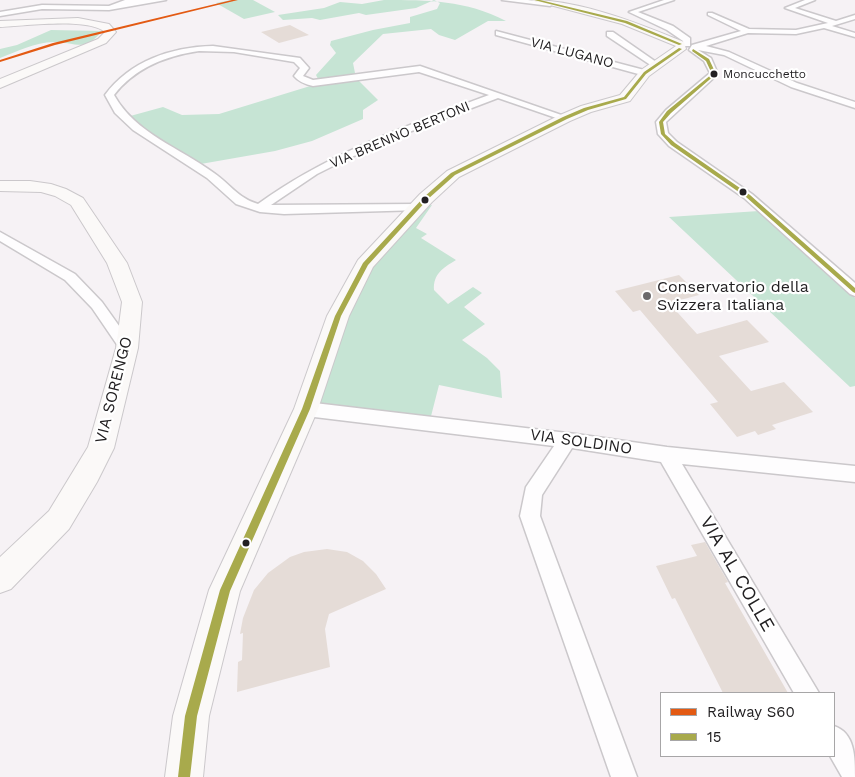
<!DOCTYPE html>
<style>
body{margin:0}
#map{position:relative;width:855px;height:777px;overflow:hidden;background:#f6f2f5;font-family:"Work Sans",sans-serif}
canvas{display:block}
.legend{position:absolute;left:660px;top:692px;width:175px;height:65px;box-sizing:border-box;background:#fff;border:1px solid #a7a6a7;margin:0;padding:6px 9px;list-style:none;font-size:15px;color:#222022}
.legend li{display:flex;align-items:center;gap:10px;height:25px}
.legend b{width:25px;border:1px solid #a7a6a7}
</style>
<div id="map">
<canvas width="855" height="777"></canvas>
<ul class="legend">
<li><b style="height:6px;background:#e35a13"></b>Railway S60</li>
<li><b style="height:6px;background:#a8aa4c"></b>15</li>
</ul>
</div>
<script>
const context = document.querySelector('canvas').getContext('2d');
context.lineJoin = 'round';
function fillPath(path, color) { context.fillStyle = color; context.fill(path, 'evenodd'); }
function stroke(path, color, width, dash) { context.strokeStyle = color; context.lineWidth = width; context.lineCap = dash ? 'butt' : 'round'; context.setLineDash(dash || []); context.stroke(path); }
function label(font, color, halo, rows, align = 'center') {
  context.font = font + ' "Work Sans",sans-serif'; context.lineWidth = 4.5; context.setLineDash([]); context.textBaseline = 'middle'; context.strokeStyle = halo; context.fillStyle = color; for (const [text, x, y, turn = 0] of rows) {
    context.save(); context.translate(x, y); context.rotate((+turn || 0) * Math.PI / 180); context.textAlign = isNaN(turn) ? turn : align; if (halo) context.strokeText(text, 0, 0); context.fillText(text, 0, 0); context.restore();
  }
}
fillPath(new Path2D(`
 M231,0H253L275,12L244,19L216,3Z
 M384,0C429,0 465,0 506,21H488L455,40L439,35L431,29L383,34L353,63L356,78L378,100L363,110V119L312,141L275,151L195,165L123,118L163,107L182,115L219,114L320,83L316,75L336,53L330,45L331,41L373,30L410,23V17L437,9L440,3L434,0L416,8L366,15L359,13L320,20L312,18L283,20L278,15L324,8L340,2L362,4Z
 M51,30L102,31C83,54 76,41 53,42C36,42 16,52 0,58V49L17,45Z
 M432,205L416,228L427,234L421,238L456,260C443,268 433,274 434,290L448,304L473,287L482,293L464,307L485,324L462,340L487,358L500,371L502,398L439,385L429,424L306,409L365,264L417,208Z
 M759,211L855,298V386L850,387L669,217Z`), '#c6e4d4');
fillPath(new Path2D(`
 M290,25L309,35L279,43L261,32Z
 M679,275L699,295L669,303L697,334L747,320L769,342L719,356L751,391L784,382L813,412L772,425L776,429L758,435L755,431L737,437L710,404L718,402L640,310L633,312L615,291Z
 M705,542L728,582L725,583L788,693H723L675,598L672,599L656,566L697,556L691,545Z
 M327,549L347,552L363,561L376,574L386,589L329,614L325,629L330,667L237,692L238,662L242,660L243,633L240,634L243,618L254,590L268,573L290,557L304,552Z`), '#e5dcd7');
const street = new Path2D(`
 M125,0H166L109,10L42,9L0,16V12L42,5L109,6Z
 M502,0H528L553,4L550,6Z
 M664,0H674L638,12L673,26L690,38V46H684L683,41L667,30L629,12Z
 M805,0H815L795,8L836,21L855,15V19L832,26L855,33V37L824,28L796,34L748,33L706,46L729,52L797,83L855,102V108L791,87L724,55L698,50L711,58L718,74L666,122L668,133L677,142L752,194L855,283V296L850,294L744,198L669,146L658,134L656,122L666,110L710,73L704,61L689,50L692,45L741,31L708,15V13H712L749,29L796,30L828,23L785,8Z
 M496,31L648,71L649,73L642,75L496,35Z
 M607,32H613L659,64L652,66L607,36Z
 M213,46L300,58L309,68L303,76L313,80L420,66L570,118L562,120L498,98L409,132L347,159L317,174L271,205L417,204L423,208L421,210L284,214L260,212L236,204L207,178L133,130L115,113L105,95C130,61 171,47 213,46ZM199,51L234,52L294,62L300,68L294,76C299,82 305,84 313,86L419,72L489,95C409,125 328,153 258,204C238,198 231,185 214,173C180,148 135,133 114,95C135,68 165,56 199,51Z
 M0,232L75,274L102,302L132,344L135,348L132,352H122L92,308L65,280L0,241Z
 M306,402L576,434L667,447L855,466V482L682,464L819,693H794L661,462L572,448L542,495L540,516L637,777H611L520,516L526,487L554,446L306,416L300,414L298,409L300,404Z
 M834,726C855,733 855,757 855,777H842L830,756H834Z`);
const secondary = new Path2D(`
 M531,0C580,0 638,23 684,42L686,49L649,76L630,101L591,112L570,121L459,177L432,202L373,267L349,316L318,409L240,591L209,716L203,777H165L173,716L209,590L294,409L327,316L358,260L420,194L447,171L560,115L581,106L620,95L641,70L676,46L622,24Z
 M78,18L109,24L116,32L106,43L0,88V79L98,39L105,32C88,17 23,26 0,27V21Z
 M0,181H30L51,184L66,189L83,198L127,263L142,302L138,348L114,448L97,482L69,529L11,589L0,593V557L49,511L88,447L116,348L122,302L107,263L71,205L55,196L41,192L0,191Z`);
stroke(street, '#cbc8cb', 3);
stroke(secondary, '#cbc8cb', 2);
fillPath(street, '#fefdfe');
fillPath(secondary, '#fbf9f8');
fillPath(new Path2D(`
 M534,0H540L627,21L682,44L679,45L625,23Z
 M679,48L682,49L646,74L626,99L588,110L567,119L455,175L428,199L368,265L341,316L310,409L230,591L197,716L190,777H178L185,716L220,590L302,409L335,316L363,263L424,197L451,173L563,117L584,108L624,97L644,72Z
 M693,49L709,59L716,74L671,113L663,122L665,134L675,143L750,195L855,288V293L853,292L746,197L671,145L661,134L659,122L667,111L712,74L706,61L692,51Z`), '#a8aa4c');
fillPath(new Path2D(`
 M232,0H238L55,45L0,62V60L53,43Z`), '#e35a13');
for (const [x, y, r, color] of [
 [714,74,4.5,"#222022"],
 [743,192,4.5,"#222022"],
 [425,200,4.5,"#222022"],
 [647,296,5,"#6c6a6c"],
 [246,543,4.5,"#222022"]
]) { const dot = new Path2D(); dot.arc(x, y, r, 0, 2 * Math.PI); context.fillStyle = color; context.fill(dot); stroke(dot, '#fff', 2); }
label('12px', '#222022', '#fff', [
 ["Moncucchetto",723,74]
], 'left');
label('14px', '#222022', '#fff', [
 ["VIA LUGANO",572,53,15],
 ["VIA BRENNO BERTONI",400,135,-23]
]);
label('16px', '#222022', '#fff', [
 ["Conservatorio della",657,287],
 ["Svizzera Italiana",657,305]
], 'left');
label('16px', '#222022', '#fff', [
 ["VIA SORENGO",114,390,-76],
 ["VIA SOLDINO",581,442,8]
]);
label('19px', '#222022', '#fff', [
 ["VIA AL COLLE",737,574,60]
]);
</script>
